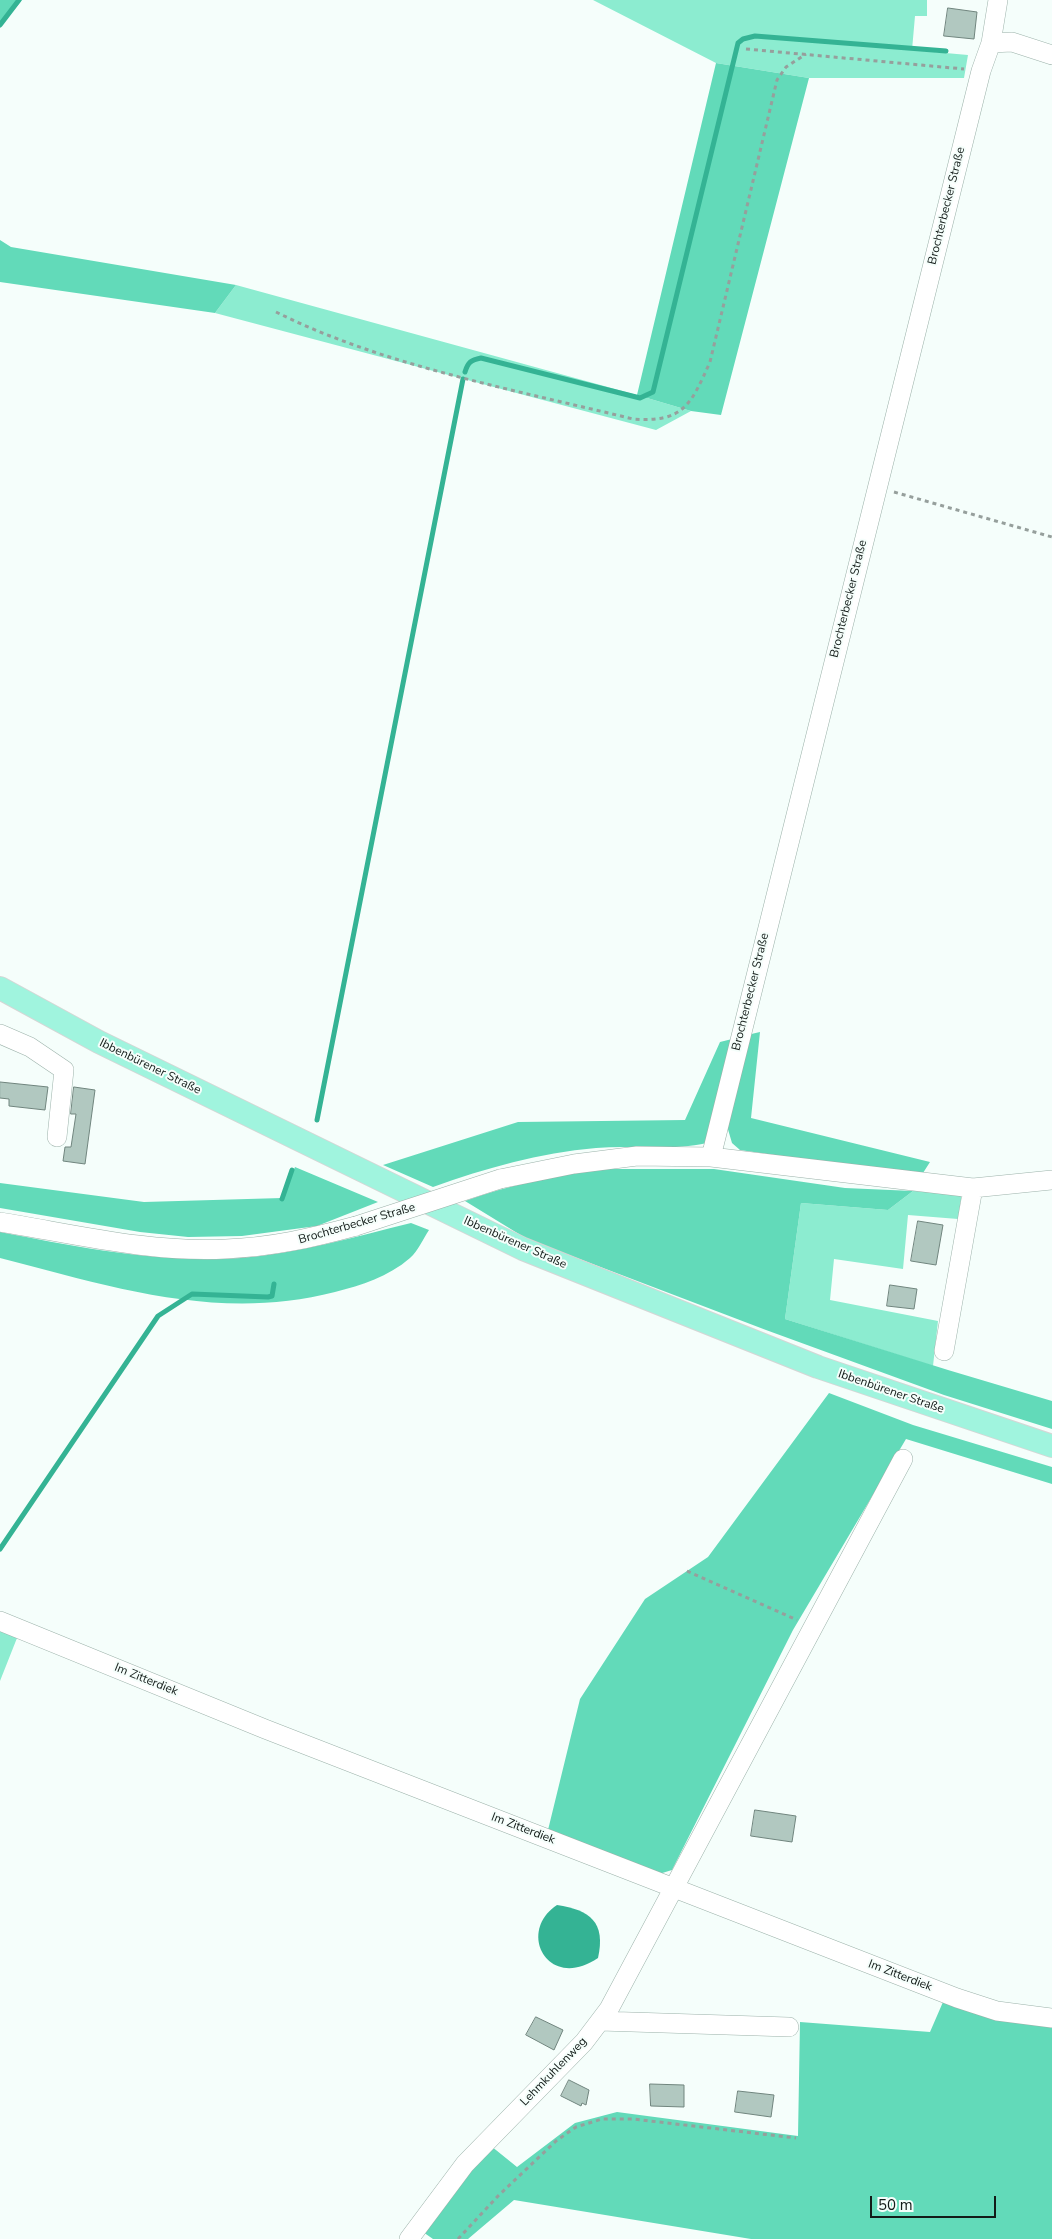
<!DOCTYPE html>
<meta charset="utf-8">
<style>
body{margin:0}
#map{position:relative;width:1052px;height:2239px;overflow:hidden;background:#f5fefb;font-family:"Nunito Sans",sans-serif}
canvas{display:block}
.scale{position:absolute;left:870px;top:2196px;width:126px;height:22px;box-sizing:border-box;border:2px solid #121b18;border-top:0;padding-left:6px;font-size:15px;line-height:18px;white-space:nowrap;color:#121b18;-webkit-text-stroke:4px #f5fefb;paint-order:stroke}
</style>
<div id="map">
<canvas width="1052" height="2239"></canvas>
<div class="scale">50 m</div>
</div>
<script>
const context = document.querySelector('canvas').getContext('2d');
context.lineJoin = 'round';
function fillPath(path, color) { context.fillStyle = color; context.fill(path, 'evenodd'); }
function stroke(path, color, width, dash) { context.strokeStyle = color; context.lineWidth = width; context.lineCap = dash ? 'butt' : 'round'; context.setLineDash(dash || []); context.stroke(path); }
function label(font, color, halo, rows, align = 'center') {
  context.font = font + ' "Nunito Sans",sans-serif'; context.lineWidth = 4; context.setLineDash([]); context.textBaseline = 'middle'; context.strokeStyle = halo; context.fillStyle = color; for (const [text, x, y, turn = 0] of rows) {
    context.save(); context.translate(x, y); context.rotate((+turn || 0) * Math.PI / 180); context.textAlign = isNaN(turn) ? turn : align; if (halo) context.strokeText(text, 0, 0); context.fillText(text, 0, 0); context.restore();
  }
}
fillPath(new Path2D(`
 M593,0H927V16H915L912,50L968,55L964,78H809L716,63Z
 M236,285L637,395L691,411L656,430L215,313Z
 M913,1191L962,1193L958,1219L908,1215L903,1269L834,1259L830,1300L938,1321L933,1366L785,1319L801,1203L888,1210Z
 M0,1631L17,1638L0,1681Z`), '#8cecd0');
fillPath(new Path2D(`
 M0,0H22L0,27Z
 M716,63L809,78L721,415L691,411L637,395Z
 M0,240L11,247L236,285L215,313L0,282Z
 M760,1032L751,1118L930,1162L923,1173H898L740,1150L732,1143L727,1126L747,1035Z
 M732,1039L707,1143C671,1151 632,1145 596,1148C539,1153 486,1168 433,1187L383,1165L518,1122L685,1120L720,1042Z
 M295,1167L378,1202L317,1226L242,1236L188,1237L140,1232L0,1208V1183L144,1202L282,1198Z
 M603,1169H714L845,1188L913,1191L888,1210L801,1203L785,1319L948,1370L1052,1401V1429L944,1395L766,1330L527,1239L465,1201C510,1185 555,1175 603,1169Z
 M411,1223L429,1230C423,1239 418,1251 410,1258C388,1277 362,1285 335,1292C218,1322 113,1287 0,1258V1232C77,1247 163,1264 241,1258C299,1253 354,1237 411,1223Z
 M829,1393L913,1425L1052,1467V1484L906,1439L793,1630L672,1870L659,1874L548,1830L580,1699L645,1599L708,1557Z
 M943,2002C983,2016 1009,2024 1052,2026V2239H751L514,2200L468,2239H433L423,2232L471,2168L491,2146L517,2167L575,2123L617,2112L798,2136L800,2022L930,2032Z`), '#62dab9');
fillPath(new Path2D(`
 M557,1905C590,1910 606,1922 598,1958C548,1992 516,1932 557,1905Z`), '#34b394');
stroke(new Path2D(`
 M0,25L19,0
 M465,372C468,362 471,360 481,358L640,398L653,392L738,43L743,39L755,36L946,51
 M317,1120L463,379
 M282,1199L292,1170
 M0,1549L158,1316L192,1294L268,1297L272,1296L274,1284`), '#34b394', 5);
const building = new Path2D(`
 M948,8L977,12L974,39L944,36Z
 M0,1082L48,1087L45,1110L9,1106V1099L0,1098Z
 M74,1087L95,1090L85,1164L63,1161L65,1147H71L76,1114H71Z
 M918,1221L943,1225L936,1265L911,1261Z
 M890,1285L917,1289L914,1309L887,1306Z
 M755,1810L796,1816L792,1842L751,1836Z
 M536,2017L563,2030L554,2050L526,2035Z
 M569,2080L589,2090L586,2105L582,2103L581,2106L561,2096Z
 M650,2084L684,2085V2107L651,2106Z
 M738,2091L774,2095L771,2117L735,2112Z`);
fillPath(building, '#b1c8c0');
stroke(building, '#70857e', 1);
const minor = new Path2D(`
 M991,43L998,0
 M0,1034L30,1047L64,1070L57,1137
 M711,1157L981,71L991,43L1012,42L1052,55
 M500,1179L574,1164L637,1156L711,1157L973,1188L1052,1180
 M0,1222C74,1234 150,1253 226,1249C272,1247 312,1238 356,1226
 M944,1351L973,1188
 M0,1621L265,1729L957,1998L997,2011L1052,2018
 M600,2021L789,2027
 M409,2239L465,2164L584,2042L609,2009L903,1459`);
const major = new Path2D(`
 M0,988L99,1042L523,1249L818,1367L1052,1446`);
stroke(minor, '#9cb2aa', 20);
stroke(major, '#d4d6d5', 24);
stroke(new Path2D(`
 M746,49L964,69
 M276,312C384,366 516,390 633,419C684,423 691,404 710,362L777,80L786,67L806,54
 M894,492L1052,537
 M687,1571L797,1620
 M458,2239L498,2196L556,2141L576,2127L602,2119H633L796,2138`), '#969f9c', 3, [4, 4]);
stroke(minor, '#fff', 19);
stroke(major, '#a0f4de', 22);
const minorBridge = new Path2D(`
 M356,1226L500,1179`);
stroke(minorBridge, '#9cb2aa', 20, []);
stroke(minorBridge, '#fff', 19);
label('12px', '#121b18', '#f5fefb', [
 ["Brochterbecker Straße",947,206,-76],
 ["Brochterbecker Straße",849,599,-76],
 ["Brochterbecker Straße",751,992,-76],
 ["Ibbenbürener Straße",150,1067,26],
 ["Brochterbecker Straße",357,1224,-16],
 ["Ibbenbürener Straße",515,1243,24],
 ["Ibbenbürener Straße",891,1392,19],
 ["Im Zitterdiek",146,1680,22],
 ["Im Zitterdiek",523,1829,21],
 ["Im Zitterdiek",900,1976,21],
 ["Lehmkuhlenweg",554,2072,-46]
]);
</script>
